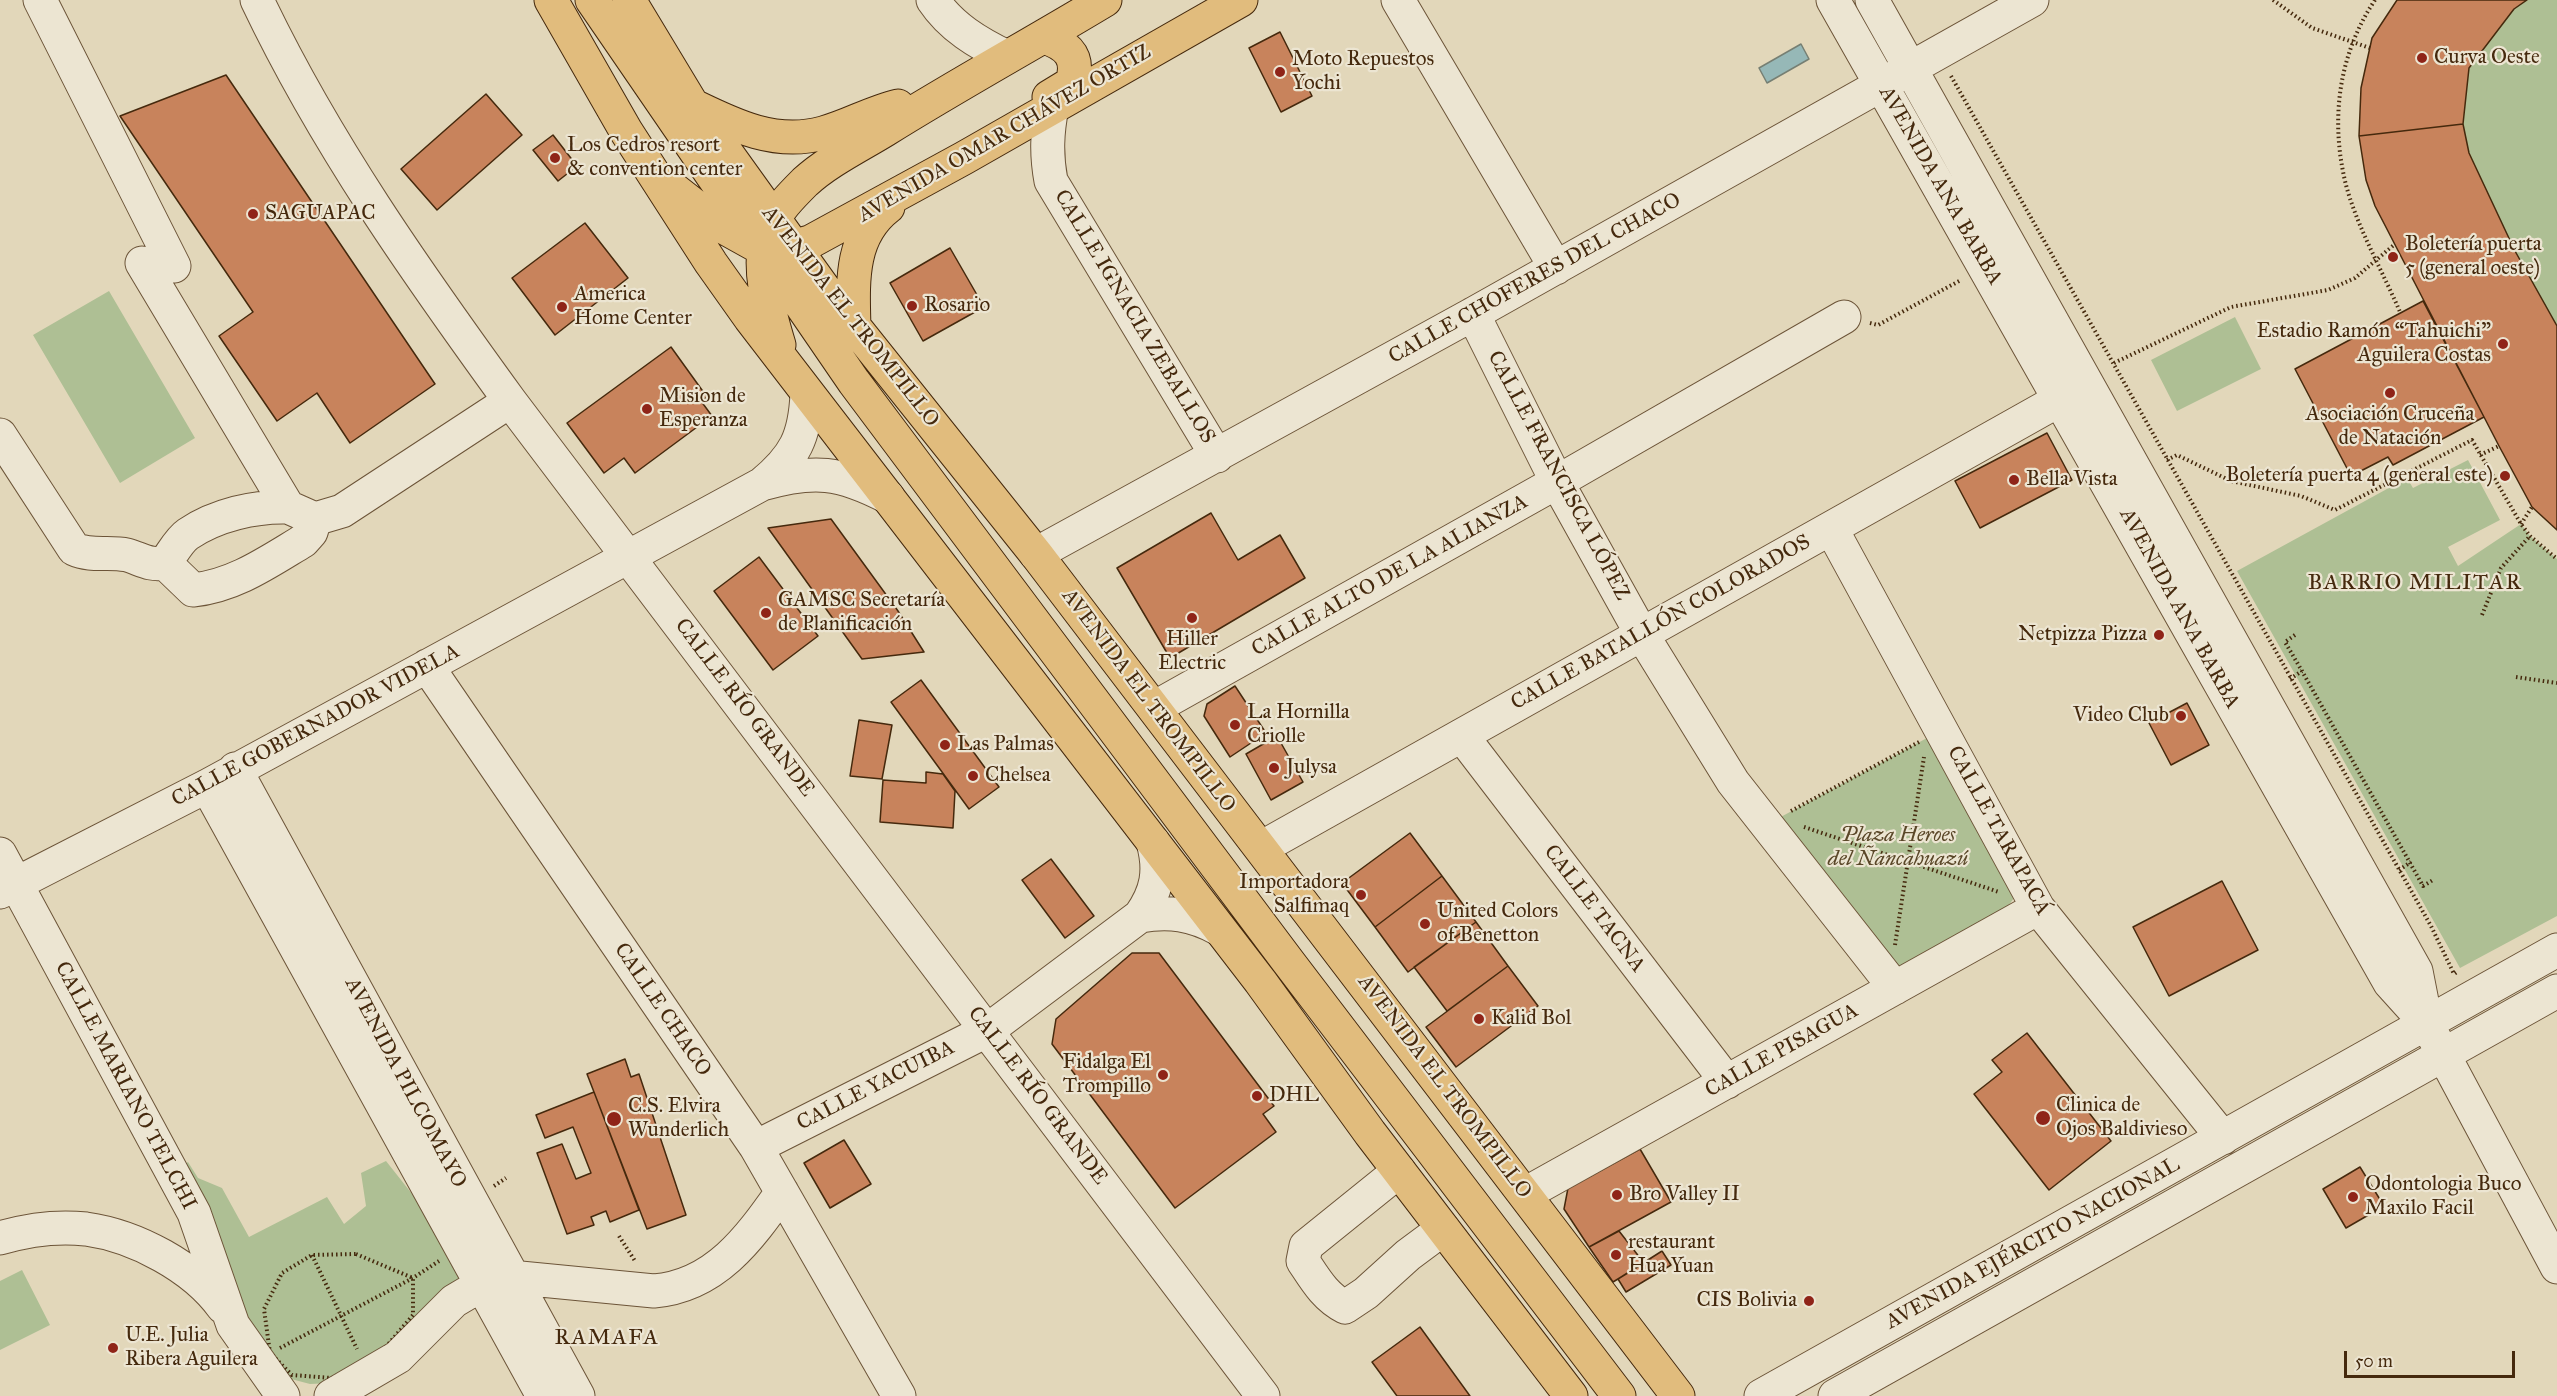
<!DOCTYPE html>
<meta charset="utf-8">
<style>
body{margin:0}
#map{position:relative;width:2557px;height:1396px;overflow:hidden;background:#e2d7ba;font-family:"IM FELL Great Primer",serif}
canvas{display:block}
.scale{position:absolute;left:2344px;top:1351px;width:171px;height:27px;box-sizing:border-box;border:3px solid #45290d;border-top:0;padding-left:8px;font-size:18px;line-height:21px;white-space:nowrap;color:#45290d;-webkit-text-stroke:4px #ece5d2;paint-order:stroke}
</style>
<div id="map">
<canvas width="2557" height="1396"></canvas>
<div class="scale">50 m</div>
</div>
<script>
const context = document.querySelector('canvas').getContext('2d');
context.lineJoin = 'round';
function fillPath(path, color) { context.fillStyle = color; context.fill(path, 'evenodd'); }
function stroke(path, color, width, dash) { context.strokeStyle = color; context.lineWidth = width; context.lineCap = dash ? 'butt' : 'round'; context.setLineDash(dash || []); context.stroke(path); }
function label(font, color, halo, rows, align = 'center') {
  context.font = font + ' "IM FELL Great Primer",serif'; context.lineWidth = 4.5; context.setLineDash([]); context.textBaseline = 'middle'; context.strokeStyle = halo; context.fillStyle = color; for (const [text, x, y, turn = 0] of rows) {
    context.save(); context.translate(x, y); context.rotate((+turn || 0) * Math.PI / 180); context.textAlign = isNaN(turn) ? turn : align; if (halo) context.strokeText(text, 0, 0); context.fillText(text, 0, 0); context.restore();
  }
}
fillPath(new Path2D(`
 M2397,0H2557V530L2532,507L2375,206L2366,180L2359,136Z
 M109,291L195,438L120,483L33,335Z
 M2235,317L2261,369L2177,411L2151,360Z
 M2468,460L2500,520L2448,547L2458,566L2521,524L2530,536L2557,559V916L2460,968L2237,571L2407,478L2413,488Z
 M1927,738L2014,898L2003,913L1902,967L1891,968L1777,819Z
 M386,1161L420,1204L463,1281L402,1341L332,1383L310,1384L291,1379L266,1359L180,1168L188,1162L198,1178L222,1188L249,1237L327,1197L344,1224L366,1206L361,1173Z
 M22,1270L50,1325L0,1350V1281Z`), '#aebf94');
const water = new Path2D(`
 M1801,44L1809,59L1767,83L1759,68Z`);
fillPath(water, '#96b8b7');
stroke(water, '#767f73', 1.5);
const building = new Path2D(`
 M2397,0H2527L2514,9L2469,68L2463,124L2359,136L2361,88L2372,38Z
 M1280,32L1312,96L1281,112L1249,48Z
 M226,75L435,384L350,443L317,393L277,421L219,336L253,312L120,116Z
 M486,94L522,135L437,210L401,169Z
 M2463,124L2469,153L2515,251L2557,326V530L2532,507L2499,446L2375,206L2366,180L2359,136Z
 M553,135L577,166L558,181L533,150Z
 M585,223L628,278L555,335L512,278Z
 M950,248L984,307L923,341L890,283Z
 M2423,301L2484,417L2393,465L2388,457L2351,476L2295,369Z
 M671,347L707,397L701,401L712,416L635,473L624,458L604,473L567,423Z
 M2047,433L2072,480L1980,528L1955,481Z
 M1211,513L1238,560L1280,535L1305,578L1170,658L1117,568Z
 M831,519L898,611L924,652L862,659L768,528Z
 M759,557L818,636L773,670L714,591Z
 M921,680L999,787L969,809L891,702Z
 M1235,686L1266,733L1230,757L1204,716L1207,704Z
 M2187,703L2209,745L2171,765L2149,723Z
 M859,720L892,725L882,779L850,776Z
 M1277,736L1303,782L1271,800L1246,754Z
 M926,772L943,774L955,791L953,828L880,822L883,780L926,783Z
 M1410,833L1442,876L1375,927L1342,883Z
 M1051,859L1094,916L1065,938L1022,880Z
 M1442,876L1476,922L1408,972L1375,927Z
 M2222,881L2258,950L2169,996L2133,927Z
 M1476,922L1508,966L1447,1011L1414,967Z
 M1132,953H1159L1274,1106L1263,1114L1276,1132L1175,1208L1052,1044L1056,1019Z
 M1508,966L1538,1006L1456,1067L1426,1027Z
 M2027,1033L2111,1141L2049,1190L1974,1094L2002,1072L1992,1060Z
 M625,1059L631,1077L639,1074L686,1215L647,1229L587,1074Z
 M594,1092L639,1210L610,1222L606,1211L591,1217L594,1225L567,1234L537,1153L562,1144L576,1179L591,1173L573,1127L545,1138L536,1115Z
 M844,1140L871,1184L830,1208L804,1163Z
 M1640,1149L1671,1202L1589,1247L1564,1209L1568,1188Z
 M2360,1167L2384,1206L2346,1228L2323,1189Z
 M1619,1231L1644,1263L1613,1282L1589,1247Z
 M1662,1251L1671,1265L1626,1292L1618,1279Z
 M1420,1327L1470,1396H1397L1372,1362Z`);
fillPath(building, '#c8835c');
stroke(building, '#45290d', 1.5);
const minor = new Path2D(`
 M40,0L174,266
 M257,0C325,143 417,273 510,401L1263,1396
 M933,0C951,27 978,43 1007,57
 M1398,0L1556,268
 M1833,0L2390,983L2427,1024L2557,1267
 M1872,0L2416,971L2426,1022
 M1052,107C1047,133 1046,154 1051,181L1217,456
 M142,263L288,507L315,519L342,511L510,401
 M1473,314L1557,482L1641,633L1733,782L1895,988
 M0,435L74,549C92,557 109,551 127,555C141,559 150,566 165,563C172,554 179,540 188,534C216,515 255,506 288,507
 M762,484C814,469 840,472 888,497
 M1831,528L2038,908L2223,1138
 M1036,554L1473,314L2032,0
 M165,563L193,590C234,586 268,562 303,541L311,532L315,519
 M427,666L756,1147L899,1396
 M1154,708L1557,482L1844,317
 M1462,736L1727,1082
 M235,769L578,1396
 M207,786L543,1396
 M1261,848L2061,399
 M0,854L194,1213L233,1325L283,1396
 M0,892L207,786L762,484C795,457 805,437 807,394
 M1140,916C1169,911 1192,914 1219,929
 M756,1147L988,1030L1140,916C1157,892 1161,871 1153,842
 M1399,1171L1306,1246L1303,1261C1315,1279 1325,1297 1345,1307L1366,1293L1408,1255L1443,1229
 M1525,1194L2038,908
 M0,1238C27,1230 58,1226 86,1229C136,1236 194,1267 223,1307
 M331,1396L398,1357L454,1301L481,1285L510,1277L654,1291C715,1286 749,1239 782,1192
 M1761,1396L2557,950
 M1835,1396L2557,991`);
const major = new Path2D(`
 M551,0L626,131L711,263L750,318L1260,981L1370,1133L1571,1396
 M592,0L854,382L1287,960L1619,1396
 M629,0L693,106L825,290L1036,554L1678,1396
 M1044,37C1068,45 1080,57 1072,83L1049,97
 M694,106C735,126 776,146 823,133C849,126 872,112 898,106
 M672,188L718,224L763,249L780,250L810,242L964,158L1241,0
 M854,329C853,284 849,237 888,207
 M779,345C769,312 755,262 769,229C776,211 791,196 805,182C828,161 859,146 885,130C957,85 1032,44 1105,0`);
stroke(minor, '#6c5438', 35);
stroke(major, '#45290d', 35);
stroke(new Path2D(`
 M2273,0L2312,28L2370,48
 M2375,0C2338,55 2330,121 2346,185C2357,227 2383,272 2400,312
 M1951,76L2431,926L2454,974L2457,972
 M1870,323L1878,325L1961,280
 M2114,363L2231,307L2328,290L2355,278L2395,244
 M2480,455L2499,446
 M2167,460L2177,455L2231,481L2301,496L2335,510L2472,440L2521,524L2530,536L2557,559
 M2521,524L2532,507
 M2482,615L2501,568L2530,536
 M2295,635L2285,642L2302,671L2423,886L2433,880
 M2516,677L2557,683
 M2290,679L2302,671
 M1791,811L1919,742
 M1804,827L1999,892
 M2399,870L2411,862
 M1895,945L1924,757
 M494,1186L506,1178
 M619,1236L635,1261
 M356,1254L413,1278V1315L385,1348L365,1364L332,1378L292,1375L270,1353L264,1309L282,1273L312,1255Z
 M312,1255L357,1349
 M280,1348L413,1278L439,1261`), '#45290d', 4, [1.5, 3]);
stroke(minor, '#ece5d2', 33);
stroke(major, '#e1bc7d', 33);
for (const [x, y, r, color] of [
 [2422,58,6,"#8f2418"],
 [1280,72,6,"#8f2418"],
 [555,158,6,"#8f2418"],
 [253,214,6,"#8f2418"],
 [2393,257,6,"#8f2418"],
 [912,306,6,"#8f2418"],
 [562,307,6,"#8f2418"],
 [2503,344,6,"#8f2418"],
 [2390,393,6,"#8f2418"],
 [647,409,6,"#8f2418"],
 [2505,476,6,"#8f2418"],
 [2014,480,6,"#8f2418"],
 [766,613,6,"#8f2418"],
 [1192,618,6,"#8f2418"],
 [2159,635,6,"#8f2418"],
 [2181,716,6,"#8f2418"],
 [1235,725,6,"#8f2418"],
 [945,745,6,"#8f2418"],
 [1274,768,6,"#8f2418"],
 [973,776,6,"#8f2418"],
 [1361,895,6,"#8f2418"],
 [1425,924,6,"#8f2418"],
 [1479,1019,6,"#8f2418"],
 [1163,1075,6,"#8f2418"],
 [1257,1096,6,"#8f2418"],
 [2043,1118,8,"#8f2418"],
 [614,1119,8,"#8f2418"],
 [1617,1195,6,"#8f2418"],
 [2353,1197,6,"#8f2418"],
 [1616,1255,6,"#8f2418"],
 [1809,1301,6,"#8f2418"],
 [113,1348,6,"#8f2418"]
]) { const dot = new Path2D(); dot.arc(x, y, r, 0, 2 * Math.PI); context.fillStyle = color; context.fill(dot); stroke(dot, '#ece5d2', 2); }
label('21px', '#45290d', '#ece5d2', [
 ["Curva Oeste",2434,58],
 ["Moto Repuestos",1292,60],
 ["Yochi",1292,84],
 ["Los Cedros resort",567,146],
 ["& convention center",567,170],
 ["SAGUAPAC",265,214],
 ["Boletería puerta",2405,245],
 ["5 (general oeste)",2405,269],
 ["America",574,295],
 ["Home Center",574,319],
 ["Rosario",924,306],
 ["Estadio Ramón “Tahuichi”",2491,332,"right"],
 ["Aguilera Costas",2491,356,"right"],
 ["Mision de",659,397],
 ["Esperanza",659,421],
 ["Asociación Cruceña",2390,415,"center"],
 ["de Natación",2390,439,"center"],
 ["Boletería puerta 4 (general este)",2493,476,"right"],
 ["Bella Vista",2026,480],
 ["GAMSC Secretaría",778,601],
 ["de Planificación",778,625],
 ["Netpizza Pizza",2147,635,"right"],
 ["Hiller",1192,640,"center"],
 ["Electric",1192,664,"center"],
 ["La Hornilla",1247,713],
 ["Criolle",1247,737],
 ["Video Club",2169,716,"right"],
 ["Las Palmas",957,745],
 ["Julysa",1286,768],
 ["Chelsea",985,776],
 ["Importadora",1349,883,"right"],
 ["Salfimaq",1349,907,"right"],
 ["United Colors",1437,912],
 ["of Benetton",1437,936],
 ["Kalid Bol",1491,1019],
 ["Fidalga El",1151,1063,"right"],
 ["Trompillo",1151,1087,"right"],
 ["DHL",1269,1096],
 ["Clinica de",2056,1106],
 ["Ojos Baldivieso",2056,1130],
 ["C.S. Elvira",628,1107],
 ["Wunderlich",628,1131],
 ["Odontologia Buco",2365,1185],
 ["Maxilo Facil",2365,1209],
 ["Bro Valley II",1629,1195],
 ["restaurant",1628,1243],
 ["Hua Yuan",1628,1267],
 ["CIS Bolivia",1797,1301,"right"],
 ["U.E. Julia",125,1336],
 ["Ribera Aguilera",125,1360]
], 'left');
label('21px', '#45290d', '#ece5d2', [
 ["AVENIDA OMAR CHÁVEZ ORTIZ",1005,134,-30],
 ["AVENIDA ANA BARBA",1940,186,60],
 ["CALLE CHOFERES DEL CHACO",1535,279,-29],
 ["AVENIDA EL TROMPILLO",850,317,52],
 ["CALLE IGNACIA ZEBALLOS",1134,317,59],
 ["CALLE FRANCISCA LÓPEZ",1558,476,62],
 ["CALLE ALTO DE LA ALIANZA",1390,576,-29],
 ["AVENIDA ANA BARBA",2179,609,61],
 ["CALLE BATALLÓN COLORADOS",1661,623,-29],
 ["AVENIDA EL TROMPILLO",1148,701,53],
 ["CALLE RÍO GRANDE",744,708,53],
 ["CALLE GOBERNADOR VIDELA",316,726,-28],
 ["CALLE TARAPACÁ",1998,831,61],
 ["CALLE TACNA",1594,909,53],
 ["CALLE CHACO",662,1010,56],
 ["CALLE PISAGUA",1782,1051,-29],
 ["AVENIDA PILCOMAYO",405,1083,62],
 ["CALLE MARIANO TELCHI",125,1086,62],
 ["CALLE YACUIBA",876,1086,-27],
 ["AVENIDA EL TROMPILLO",1444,1087,53],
 ["CALLE RÍO GRANDE",1037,1096,53],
 ["AVENIDA EJÉRCITO NACIONAL",2033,1244,-29]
]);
label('italic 21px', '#5a4728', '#ece5d2', [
 ["Plaza Heroes",1898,836],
 ["del Ñancahuazú",1898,860]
]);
context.letterSpacing = '1.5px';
label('22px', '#45290d', '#ece5d2', [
 ["BARRIO MILITAR",2415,584],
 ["RAMAFA",607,1339]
]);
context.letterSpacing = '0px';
</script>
